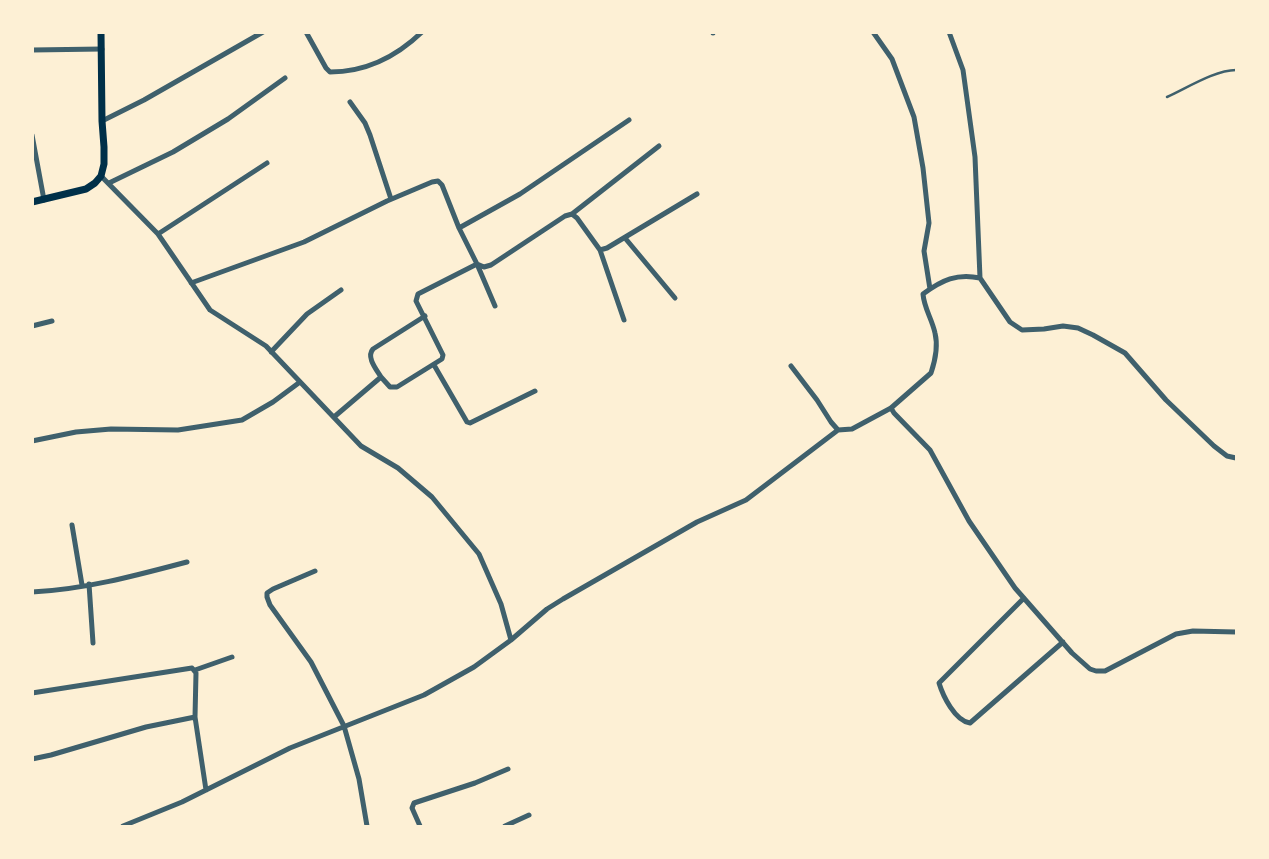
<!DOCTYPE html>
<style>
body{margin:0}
#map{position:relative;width:1269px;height:859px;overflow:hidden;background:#fdf0d5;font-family:"Public Sans",sans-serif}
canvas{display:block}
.frame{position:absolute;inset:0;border:34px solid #fdf0d5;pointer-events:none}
</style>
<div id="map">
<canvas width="1269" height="859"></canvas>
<div class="frame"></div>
</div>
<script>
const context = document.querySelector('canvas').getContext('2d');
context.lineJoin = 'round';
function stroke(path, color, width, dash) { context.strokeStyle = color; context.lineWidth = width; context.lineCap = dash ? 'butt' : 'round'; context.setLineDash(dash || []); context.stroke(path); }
stroke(new Path2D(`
 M1167,97C1187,88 1215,70 1236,70`), '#3f606c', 2.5);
stroke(new Path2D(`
 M306,32L326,68L330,72C367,72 396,57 422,32
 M873,32L892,59L914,117L923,168L929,223L924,251L930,289
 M949,32L963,70L975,157L980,278
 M713,33V32
 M32,50L102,49
 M350,102L365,123L370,135L391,199
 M102,121L144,100L263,32
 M32,135L44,200
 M101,176L158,234L210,310L266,346L361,446L398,468L432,497L479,554L501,604L511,640
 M109,183L173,152L228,119L285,78
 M572,214L659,146
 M459,228L520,194L629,120
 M158,234L267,163
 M625,238L675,298
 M600,250L624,320
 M191,283L304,242L387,201L432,182L438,181L442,185L459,228L477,264L484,267L491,265L565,216L572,214L577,218L600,250L607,248L697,194
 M32,326L52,321
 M271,352L307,314L341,290
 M434,365L467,422L470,423L535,391
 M791,366L817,400L831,422L838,430L852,429L891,408
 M381,377L390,387H397L442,359L443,355L416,301L418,294L477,264L495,306
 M334,417L381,377C376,369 366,357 373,349L425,316
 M32,441L76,432L111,429L178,430L242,420L273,402L300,382
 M1236,458L1227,456L1214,446L1166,400L1125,353L1093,335L1078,328L1063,326L1044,329L1022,330L1010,322L980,278C957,273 942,280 923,294C924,308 932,319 935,333C938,345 935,361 931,373L891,408L894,413L930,450L969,521L1015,588L1072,653L1090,669L1096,671H1105L1176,634L1193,631L1236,632
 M72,525L82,585
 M315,571L273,589L267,593V597L270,605L311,662L344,726L359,779L367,826
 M89,584L93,643
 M32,592C83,590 138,575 187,562
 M1024,598L939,683C943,696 955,721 970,723L1063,642
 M195,670L232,657
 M32,693L192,668L196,673L195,717L206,790
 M32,759L51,755L146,727L195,717
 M123,826L182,802L290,748L424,695L474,667L511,640L547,609L563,599L697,522L746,500L838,430
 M420,826L412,808L414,803L475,783L508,769
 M505,826L529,815`), '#3f606c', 5);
stroke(new Path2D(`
 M32,202L86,189L95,183L101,176L104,164V147L102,121L101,32`), '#003049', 7);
</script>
